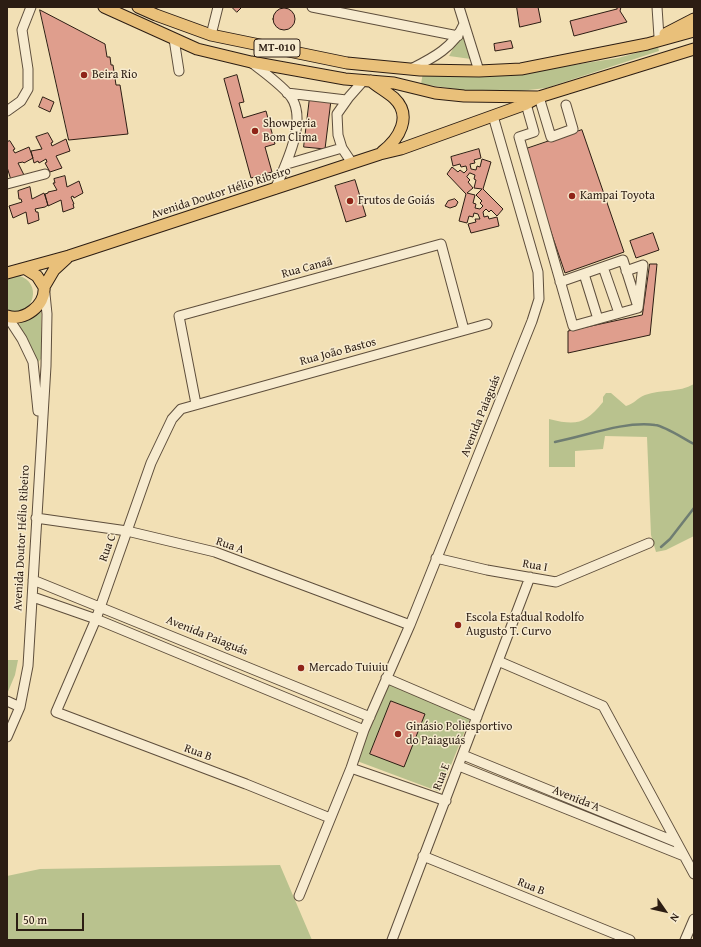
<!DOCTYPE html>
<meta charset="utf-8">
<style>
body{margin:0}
#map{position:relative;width:701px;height:947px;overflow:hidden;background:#f2e0b5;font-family:"Gentium Book Plus",serif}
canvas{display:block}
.frame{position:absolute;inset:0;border:8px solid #2c1d13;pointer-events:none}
.north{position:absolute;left:645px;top:891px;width:40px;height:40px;-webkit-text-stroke:3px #f7ebcf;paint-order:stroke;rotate:124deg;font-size:11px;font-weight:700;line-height:16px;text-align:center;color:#2c1d13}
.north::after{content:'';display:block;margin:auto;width:14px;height:18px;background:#2c1d13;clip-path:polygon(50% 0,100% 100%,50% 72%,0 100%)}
.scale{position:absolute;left:16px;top:913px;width:68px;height:18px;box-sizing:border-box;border:2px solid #2c1d13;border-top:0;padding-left:5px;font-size:12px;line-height:14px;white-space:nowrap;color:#2c1d13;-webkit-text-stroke:3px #f7ebcf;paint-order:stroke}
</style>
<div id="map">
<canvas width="701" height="947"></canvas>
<div class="frame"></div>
<div class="north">N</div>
<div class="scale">50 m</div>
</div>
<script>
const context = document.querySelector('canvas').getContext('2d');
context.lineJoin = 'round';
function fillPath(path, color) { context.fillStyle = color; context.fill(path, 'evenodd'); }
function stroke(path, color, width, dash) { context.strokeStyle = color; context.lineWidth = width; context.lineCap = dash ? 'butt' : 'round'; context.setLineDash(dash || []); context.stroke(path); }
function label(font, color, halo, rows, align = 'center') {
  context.font = font + ' "Gentium Book Plus",serif'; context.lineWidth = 3; context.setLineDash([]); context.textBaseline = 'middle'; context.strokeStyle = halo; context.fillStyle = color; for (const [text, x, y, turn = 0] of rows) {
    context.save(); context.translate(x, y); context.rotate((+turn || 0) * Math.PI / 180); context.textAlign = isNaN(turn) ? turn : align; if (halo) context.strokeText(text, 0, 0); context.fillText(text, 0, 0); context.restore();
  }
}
fillPath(new Path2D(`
 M462,33H465L471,59L449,56Z
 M658,47L659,51L546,88L511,92L470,91L421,84L423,72L522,73L618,58Z
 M14,275C45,278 35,320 7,310V277Z
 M39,311L41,313V359L38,362L19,325L20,323L36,315Z
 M694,384V536L666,550L656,552L651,535L647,437L605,436L603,449L575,451V467H549V419C577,426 585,424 603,402V397L606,393H611L626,406C634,404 637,398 645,395C661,389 679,393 694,384Z
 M7,660H18L15,675L7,694Z
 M389,682L471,716L440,792L357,761Z
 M280,865L312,940H7V876L40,869Z`), '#b9c28e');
stroke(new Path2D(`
 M555,442C586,436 623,421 655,425C665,426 684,439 694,444
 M661,547L670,539L694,508`), '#6f7d72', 2.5);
const building = new Path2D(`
 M232,7H242L237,12Z
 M517,7H538L541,22L520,27Z
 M616,7H621L620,11L627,22L574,36L570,21L617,9Z
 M273 19a11 11 0 1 1 22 0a11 11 0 1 1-22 0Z
 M40,10L105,44L107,57H110L111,65H113L116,85H120L128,134L69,140Z
 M511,41L513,48L495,51L494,44Z
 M237,75L244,102L239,103L243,118L266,111L275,144L265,147L272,172L251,178L224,79Z
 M43,97L54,102L50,112L39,107Z
 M310,97L331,100L325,149L304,147Z
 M582,130L624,252L565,273L523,150Z
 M48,133L53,142L51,143L52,146L66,139L70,151L56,156L62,168L50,172L45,163L47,162L46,159L39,163L38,161L34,163L31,151L42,149L36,137Z
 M10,141L15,149L13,150L15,153L29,147L33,158L24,163L23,162L18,163L24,175L11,180L7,167V142Z
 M479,149L481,158L474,160L475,163L470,164L471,169L476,170L477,166L480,167L482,159L491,162L483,189L503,209L497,216L491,210L489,212L486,209L483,212L484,217L488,216L489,219L497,217L499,226L471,233L468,224L476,222L475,219H480L478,214L474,213L473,217L469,216L467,223L459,221L466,194L447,174L452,167L458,172L460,170L464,173L467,170L466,166L461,167L460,164L453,166L451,157ZM470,173L475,175L474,179L476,180L474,188L482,189L476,195L482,201L480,203L483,206L480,209L475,208L476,204L473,203L475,195L467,193L473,188L468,182L470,180L467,177Z
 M65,176L67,187L79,181L83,193L74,198L73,196L71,197L74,204H73L74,208L63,212L61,200L48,206L45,194L48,193V192L57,190L53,183H55L54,179Z
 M355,180L366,216L346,222L335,186Z
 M30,187L32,199L44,193L48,205L45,207L35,209L36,212H38L39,220L28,224L26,212L13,218L9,206L22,202L21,199H19L18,191Z
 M455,199L458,202L456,206L450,208L445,206L448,201Z
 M653,233L659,250L636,258L630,241Z
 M650,264H657L650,335L568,353V331L642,315Z
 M391,701L425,714L404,767L370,754Z`);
fillPath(building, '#df9e8d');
stroke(building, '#2c1d13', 1);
const minor = new Path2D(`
 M312,7L458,36
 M459,7L479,71
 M657,7L659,37
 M211,35L218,7
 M174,39L179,71
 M251,62C263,72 282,85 291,97C308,121 285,166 275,189
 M411,69C433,58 454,47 464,24
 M287,93L346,100
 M539,97L551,137L573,129L566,105
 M526,104L534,132L519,137L573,326L638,308L643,265L626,271
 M7,111L21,101L28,89V69L22,30L31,7
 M352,163L342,148L338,135L337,114L349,97L364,80
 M287,164L342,148
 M7,184L45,174
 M603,267L619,313
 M584,274L598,319
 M560,282L623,260L637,304
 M7,316L22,339L33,362L38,411
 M196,404L179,316L441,244L464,330
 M36,518L127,531L215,552L410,625
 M436,558L487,570L556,582L649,543
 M33,580L370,717
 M33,597L96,619L364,730
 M498,661L603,706L694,874
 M386,678L477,717
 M7,701L20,707
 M7,737L20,707L28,666L46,366L47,314L45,294
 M463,755L676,842
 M459,766L684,856
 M351,768L446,801
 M330,818L246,784L56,712L96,619L151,463L172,419L181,409L487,324
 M423,856L630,940
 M299,896L351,768L364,730L410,625L532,321L539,299L538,272L493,116
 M392,940L530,577
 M685,940L694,919`);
const major = new Path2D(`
 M104,7L197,49L251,62L345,79L394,83L435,93L464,96L538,97
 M138,7L156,15L211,35L347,63L420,70L479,71L521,69L647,44L694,31
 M665,34L694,19
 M371,81C378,87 387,92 394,98C413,116 399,139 382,152
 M7,273L69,256L380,154L401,149L526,104L539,97L694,49
 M44,287L54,270L67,258
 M7,316C24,322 46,305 44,287L37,276L26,269`);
stroke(minor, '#5e4e3c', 11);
stroke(major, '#2c1d13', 13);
stroke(minor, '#f7ebcf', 9);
stroke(major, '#e9c07a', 11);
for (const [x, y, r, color] of [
 [84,75,4,"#8f2418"],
 [255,131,4,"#8f2418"],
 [572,196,4,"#8f2418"],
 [350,201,4,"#8f2418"],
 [458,625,4,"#8f2418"],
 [301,668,4,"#8f2418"],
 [398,734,4,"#8f2418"]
]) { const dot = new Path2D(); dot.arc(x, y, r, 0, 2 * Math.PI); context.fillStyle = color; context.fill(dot); stroke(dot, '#f7ebcf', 1.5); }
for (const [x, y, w] of [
 [277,48,46]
]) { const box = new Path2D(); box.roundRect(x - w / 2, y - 9, w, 18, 3); context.fillStyle = '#f7ebcf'; context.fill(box); stroke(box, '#2c1d13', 1); }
label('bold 11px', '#2c1d13', null, [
 ["MT-010",277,48]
]);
label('12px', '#2c1d13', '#f7ebcf', [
 ["Beira Rio",92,75],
 ["Showperia",263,124],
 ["Bom Clima",263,138],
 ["Kampai Toyota",580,196],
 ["Frutos de Goiás",358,201],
 ["Escola Estadual Rodolfo",466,618],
 ["Augusto T. Curvo",466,632],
 ["Mercado Tuiuiu",309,668],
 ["Ginásio Poliesportivo",406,727],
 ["do Paiaguás",406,741]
], 'left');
label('12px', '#2c1d13', '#f7ebcf', [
 ["Avenida Doutor Hélio Ribeiro",221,193,-18],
 ["Rua Canaã",307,268,-15],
 ["Rua João Bastos",338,352,-15],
 ["Avenida Paiaguás",481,416,-68],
 ["Avenida Doutor Hélio Ribeiro",22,538,-87],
 ["Rua A",230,546,19],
 ["Rua C",108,548,-70],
 ["Rua I",535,566,10],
 ["Avenida Paiaguás",207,636,22],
 ["Rua B",198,753,20],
 ["Rua E",442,777,-69],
 ["Avenida A",576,799,22],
 ["Rua B",531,887,22]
]);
</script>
